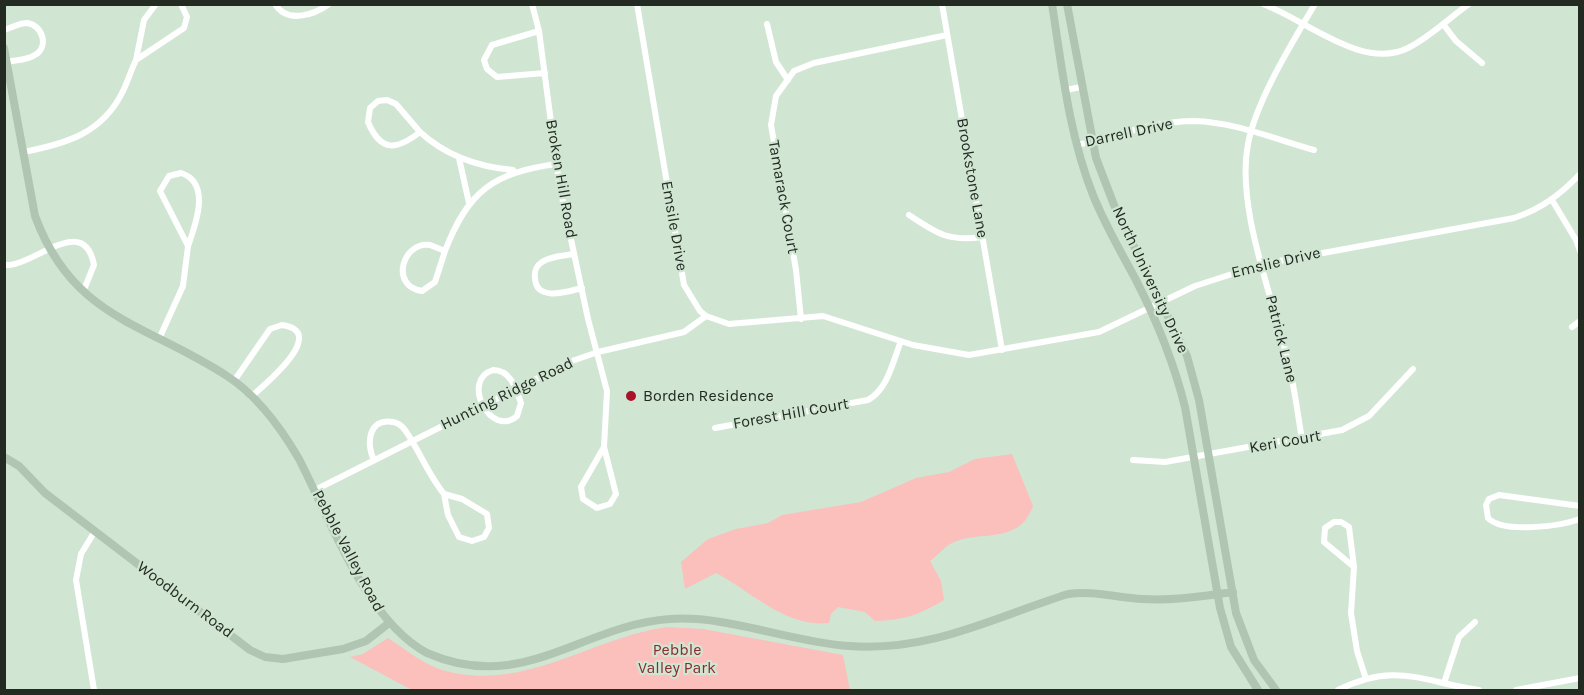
<!DOCTYPE html>
<style>
body{margin:0}
#map{position:relative;width:1584px;height:695px;overflow:hidden;background:#d0e6d2;font-family:Karla,sans-serif}
canvas{display:block}
.frame{position:absolute;inset:0;border:6px solid #222a22;pointer-events:none}
</style>
<div id="map">
<canvas width="1584" height="695"></canvas>
<div class="frame"></div>
</div>
<script>
const context = document.querySelector('canvas').getContext('2d');
context.lineJoin = 'round';
function fillPath(path, color) { context.fillStyle = color; context.fill(path, 'evenodd'); }
function stroke(path, color, width, dash) { context.strokeStyle = color; context.lineWidth = width; context.lineCap = dash ? 'butt' : 'round'; context.setLineDash(dash || []); context.stroke(path); }
function label(font, color, halo, rows, align = 'center') {
  context.font = font + ' Karla,sans-serif'; context.lineWidth = 4.5; context.setLineDash([]); context.textBaseline = 'middle'; context.strokeStyle = halo; context.fillStyle = color; for (const [text, x, y, turn = 0] of rows) {
    context.save(); context.translate(x, y); context.rotate((+turn || 0) * Math.PI / 180); context.textAlign = isNaN(turn) ? turn : align; if (halo) context.strokeText(text, 0, 0); context.fillText(text, 0, 0); context.restore();
  }
}
fillPath(new Path2D(`
 M1012,454L1033,506C1018,546 982,529 952,543C944,547 937,556 930,561L941,581L944,600C918,615 905,620 875,621L865,612L838,607L831,614L829,623C786,628 751,591 716,573L685,589L681,562L708,539L736,529L768,523L782,515L861,502L916,478L949,472L975,459Z
 M667,627L703,629L843,655L850,690H412L350,657L363,654L388,638C405,649 420,662 439,669C522,695 589,638 667,627Z`), '#fbbfbc');
stroke(new Path2D(`
 M156,4L144,20L136,60L184,28L187,17L181,4
 M275,4C287,24 314,15 329,4
 M532,4L539,31L559,183L588,319L607,391L604,447
 M637,4L684,285L700,311L706,316L729,324L823,316L913,345L969,355L1099,332L1195,286L1263,264L1514,218C1541,209 1560,195 1580,174
 M942,4L1002,350
 M1263,4C1306,20 1363,71 1408,48C1430,37 1449,18 1469,4
 M767,24L776,62L788,80
 M1443,24L1456,41L1482,63
 M4,30C11,28 19,23 27,23C43,25 49,47 35,55C28,60 16,60 7,62
 M539,31L492,45L484,60L487,69L497,77L545,73
 M1066,90L1081,87
 M387,100L396,104L420,132C397,150 381,153 368,122L370,108L378,101Z
 M420,132C446,156 479,167 513,170
 M1077,145C1115,136 1155,121 1194,121C1234,122 1275,139 1314,150
 M23,152C66,144 103,133 123,91C128,81 131,70 136,60
 M459,158L469,203
 M181,173C212,183 195,226 188,246L160,191L169,176Z
 M1552,200L1576,240L1580,251
 M909,215C936,233 948,242 982,237
 M430,245L445,251L435,282L422,291C389,286 403,241 430,245Z
 M445,251C468,191 493,173 556,164
 M574,254C564,256 551,256 542,262C537,265 534,271 535,278C536,302 567,292 582,288
 M4,265C33,268 84,211 94,265L83,292
 M801,319L796,270L771,125L776,96L794,71L814,63L947,35
 M1572,327L1580,321
 M159,339L183,286L188,246
 M493,370C511,370 516,389 521,403L517,416C491,439 460,380 493,370Z
 M234,381L270,329L282,325C330,332 263,386 251,397
 M715,428L868,400C888,389 893,361 901,341
 M1302,439C1297,411 1294,381 1286,354C1271,292 1236,206 1248,144C1256,101 1292,43 1315,4
 M604,447L616,494L610,504L597,508L583,499L581,487Z
 M374,460C366,445 368,417 393,422C398,423 402,426 405,430C419,450 428,474 444,494
 M1133,460L1165,462L1342,430L1369,416L1413,369
 M315,490L572,361L598,352L684,332L706,316
 M444,494L462,499L487,514L489,528L484,537L472,541L459,537L448,515Z
 M1580,506L1499,495L1489,499L1486,505L1488,518C1503,534 1561,526 1580,519
 M1334,522H1341L1349,527L1354,567L1324,542L1325,528Z
 M1354,567L1351,613L1357,651L1366,679
 M1444,683L1459,637L1475,622
 M94,690L76,580L81,554L95,531
 M1338,690C1396,661 1422,682 1479,690
 M1516,690L1580,678`), '#fff', 6);
stroke(new Path2D(`
 M1052,4C1062,68 1069,135 1093,195C1105,225 1121,252 1136,280C1157,321 1174,363 1185,407L1220,608L1231,647L1258,690
 M1067,4L1096,158L1114,205L1187,356L1199,400L1236,613L1254,660L1276,690
 M4,48L35,216C73,319 146,323 227,376C258,396 281,428 299,459C331,521 365,619 427,653C523,695 581,625 670,619C728,615 790,642 849,646C931,652 992,618 1068,594C1093,590 1118,598 1143,599C1173,601 1203,596 1233,592
 M4,457L19,466L45,493L250,650L265,657L283,659L343,649L366,641L389,623`), '#b0c5b2', 8);
for (const [x, y, r, color] of [
 [631,396,6,"#a91329"]
]) { const dot = new Path2D(); dot.arc(x, y, r, 0, 2 * Math.PI); context.fillStyle = color; context.fill(dot); stroke(dot, '#d0e6d2', 2); }
label('16px', '#222a22', '#d0e6d2', [
 ["Darrell Drive",1129,133,-12],
 ["Brookstone Lane",972,178,80],
 ["Broken Hill Road",561,179,80],
 ["Tamarack Court",783,197,80],
 ["Emsile Drive",674,226,80],
 ["Emslie Drive",1276,263,-13],
 ["North University Drive",1150,280,65],
 ["Patrick Lane",1281,339,76],
 ["Hunting Ridge Road",507,394,-26],
 ["Forest Hill Court",791,414,-10],
 ["Keri Court",1285,442,-10],
 ["Pebble Valley Road",348,551,62],
 ["Woodburn Road",185,600,37]
]);
label('16px', '#222a22', '#d0e6d2', [
 ["Borden Residence",643,396]
], 'left');
label('16px', '#892c30', '#d0e6d2', [
 ["Pebble",677,650],
 ["Valley Park",677,668]
]);
</script>
